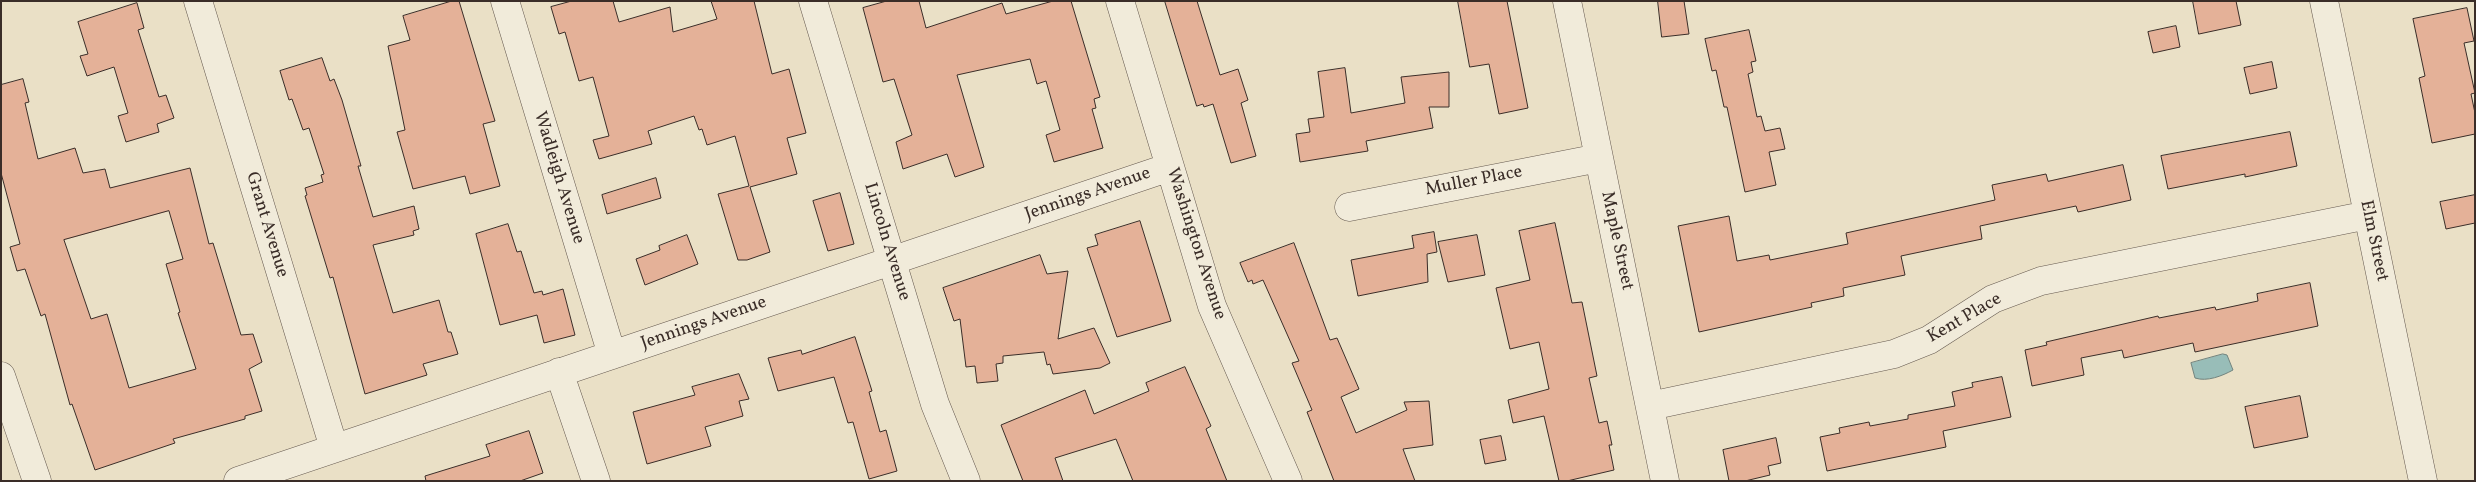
<!DOCTYPE html>
<style>
body{margin:0}
#map{position:relative;width:2476px;height:482px;overflow:hidden;background:#eae0c6;font-family:Vollkorn,serif}
canvas{display:block}
.frame{position:absolute;inset:0;border:2px solid #3a2d28;pointer-events:none}
</style>
<div id="map">
<canvas width="2476" height="482"></canvas>
<div class="frame"></div>
</div>
<script>
const context = document.querySelector('canvas').getContext('2d');
context.lineJoin = 'round';
function fillPath(path, color) { context.fillStyle = color; context.fill(path, 'evenodd'); }
function stroke(path, color, width, dash) { context.strokeStyle = color; context.lineWidth = width; context.lineCap = dash ? 'butt' : 'round'; context.setLineDash(dash || []); context.stroke(path); }
function label(font, color, halo, rows, align = 'center') {
  context.font = font + ' Vollkorn,serif'; context.lineWidth = 5; context.setLineDash([]); context.textBaseline = 'middle'; context.strokeStyle = halo; context.fillStyle = color; for (const [text, x, y, turn = 0] of rows) {
    context.save(); context.translate(x, y); context.rotate((+turn || 0) * Math.PI / 180); context.textAlign = isNaN(turn) ? turn : align; if (halo) context.strokeText(text, 0, 0); context.fillText(text, 0, 0); context.restore();
  }
}
const water = new Path2D(`
 M2223,354L2227,355L2233,370C2222,376 2207,382 2195,378L2191,363Z`);
fillPath(water, '#98bdb8');
stroke(water, '#72837e', 1);
const building = new Path2D(`
 M452,1H459L495,121L483,124L500,186L470,194L465,176L413,189L397,132L405,130L388,46L410,40L403,16Z
 M572,1H613L619,22L670,7L673,32L717,19L711,1H754L772,74L789,69L806,133L787,138L797,174L750,187L770,252L747,260H738L718,194L749,186L735,136L707,145L702,129L699,130L694,116L648,131L652,144L599,159L593,140L609,136L593,77L579,81L565,32L559,34L551,7Z
 M887,1H919L926,28L1002,3L1006,14L1053,1H1071L1100,97L1094,99L1096,108L1092,109L1103,148L1054,162L1046,135L1060,130L1046,81L1037,84L1030,59L957,75L984,167L955,177L947,154L903,169L896,142L912,135L894,79L883,82L863,8Z
 M1165,1H1197L1220,75L1238,69L1248,100L1241,103L1256,156L1231,163L1213,104L1204,107L1203,104L1197,106Z
 M1458,1H1507L1528,108L1499,114L1489,64L1470,67Z
 M1658,1H1684L1689,34L1662,37Z
 M2193,1H2236L2241,25L2199,34Z
 M137,3L144,28L138,30L159,97L166,95L174,118L157,124L159,132L126,142L118,116L128,113L114,67L87,76L80,56L88,54L78,22Z
 M2467,8L2474,41L2464,43L2475,93L2471,94L2475,113V134L2432,143L2419,78L2425,76L2413,19Z
 M2176,26L2180,47L2153,53L2148,32Z
 M1749,30L1756,61L1751,62L1753,72L1748,74L1757,117L1761,116L1765,131L1780,128L1785,149L1769,152L1776,185L1745,192L1727,107H1724L1716,70L1712,71L1705,39Z
 M322,58L330,81L334,79L342,100L361,166H358L373,217L414,206L419,229L413,231L414,235L373,245L393,313L439,300L448,332H451L458,354L423,364L427,375L365,394L333,277L330,278L305,196L307,195L305,188L323,182L321,175L324,174L309,128L303,130L292,99L289,100L280,71Z
 M2272,62L2277,88L2250,94L2244,68Z
 M1345,68L1351,113L1405,103L1401,77L1449,72V107H1429L1433,128L1366,141L1368,151L1300,162L1296,134L1310,132L1308,119L1324,117L1318,72Z
 M23,79L29,102L25,103L38,159L75,148L83,173L105,169L110,188L190,168L209,244L213,243L241,335L253,334L262,362L249,369L262,411L245,416V419L173,439L175,443L95,470L72,404L70,405L45,314L41,316L25,269L17,271L10,247L20,244L1,173V85ZM169,211L183,259L166,264L180,312L178,313L196,369L129,388L107,314L91,319L64,240Z
 M2290,132L2297,166L2245,177V174L2168,189L2161,156Z
 M2123,165L2131,200L2078,212L2076,206L1980,226L1982,239L1901,256L1905,275L1843,288L1844,296L1811,303L1812,307L1699,332L1678,226L1729,216L1737,261L1769,255L1770,260L1848,244L1846,233L1995,200L1992,185L2046,174L2048,181Z
 M656,178L661,198L607,214L602,195Z
 M840,193L854,244L828,251L813,201Z
 M2475,195V223L2446,229L2440,202Z
 M1140,221L1171,321L1117,337L1087,248L1098,245L1095,235Z
 M1555,223L1572,303L1582,302L1597,376L1589,378L1599,423L1607,421L1612,445H1609L1614,470L1567,481H1559L1544,416L1513,423L1508,400L1549,389L1539,342L1510,349L1496,288L1530,280L1519,231Z
 M508,224L517,252L521,251L534,293L542,291L543,295L563,289L575,335L544,343L537,315L500,325L476,234Z
 M1434,232L1437,252L1427,254L1428,282L1358,296L1351,260L1414,248L1412,236Z
 M687,235L698,264L645,285L636,259L660,250L659,246Z
 M1477,235L1485,275L1448,282L1438,242Z
 M1294,243L1330,340L1337,338L1359,389L1341,397L1356,433L1407,410L1404,402L1429,401L1433,445L1403,449L1415,481H1334L1307,412L1312,410L1292,363L1299,361L1263,280L1253,284L1252,280L1248,282L1240,263Z
 M1040,255L1047,274L1068,271L1058,339L1094,328L1110,363L1100,368L1053,374L1050,364L1047,365L1044,352L1003,356V363L996,364L998,381L977,383L975,366L966,367L960,319L954,321L943,288Z
 M2310,283L2318,326L2195,352L2193,343L2124,358L2122,350L2081,358L2084,375L2032,386L2025,350L2047,345L2046,342L2158,316L2159,318L2215,307L2216,310L2258,301L2257,294Z
 M855,337L872,391L869,392L880,432L886,430L897,471L869,479L853,422L848,423L834,377L778,391L768,358L801,350L802,354Z
 M1185,367L1211,426L1206,429L1227,481H1133L1116,439L1055,458L1063,481H1023L1001,425L1085,390L1094,414L1149,391L1146,383Z
 M739,374L749,399L739,401L743,416L705,427L711,446L647,464L633,412L695,395L692,387Z
 M2002,377L2011,417L1943,431L1946,447L1827,471L1820,437L1840,433L1839,428L1869,422L1870,426L1908,419V415L1955,406L1952,392L1973,387L1972,383Z
 M2300,396L2308,437L2254,448L2245,407Z
 M529,431L543,473L520,481H426L425,476L490,456L486,445Z
 M1501,436L1506,460L1485,464L1480,440Z
 M1776,438L1781,463L1768,466L1770,475L1745,481H1729L1723,450Z`);
fillPath(building, '#e4b198');
stroke(building, '#3a2d28', 1);
const minor = new Path2D(`
 M198,1L334,448
 M505,1L612,355
 M813,1L935,404L966,481
 M1120,1L1212,306L1288,481
 M1567,1L1665,481
 M2324,1L2423,481
 M1349,207L1599,158
 M559,372L596,481
 M1650,406L1894,354L1929,340L1993,299L2041,281L2368,215
 M238,481L1170,167`);
const tertiary = new Path2D(`
 M1,376L37,481`);
stroke(minor, '#665a50', 29);
stroke(tertiary, '#665a50', 29);
stroke(minor, '#f1ebda', 28);
stroke(tertiary, '#f1ebda', 28);
label('18px', '#3a2d28', '#f1ebda', [
 ["Wadleigh Avenue",558,178,73],
 ["Muller Place",1474,182,-11],
 ["Jennings Avenue",1088,195,-19],
 ["Grant Avenue",266,225,73],
 ["Maple Street",1616,241,78],
 ["Elm Street",2373,241,78],
 ["Lincoln Avenue",886,242,73],
 ["Washington Avenue",1195,244,72],
 ["Kent Place",1965,319,-30],
 ["Jennings Avenue",704,324,-19]
]);
</script>
